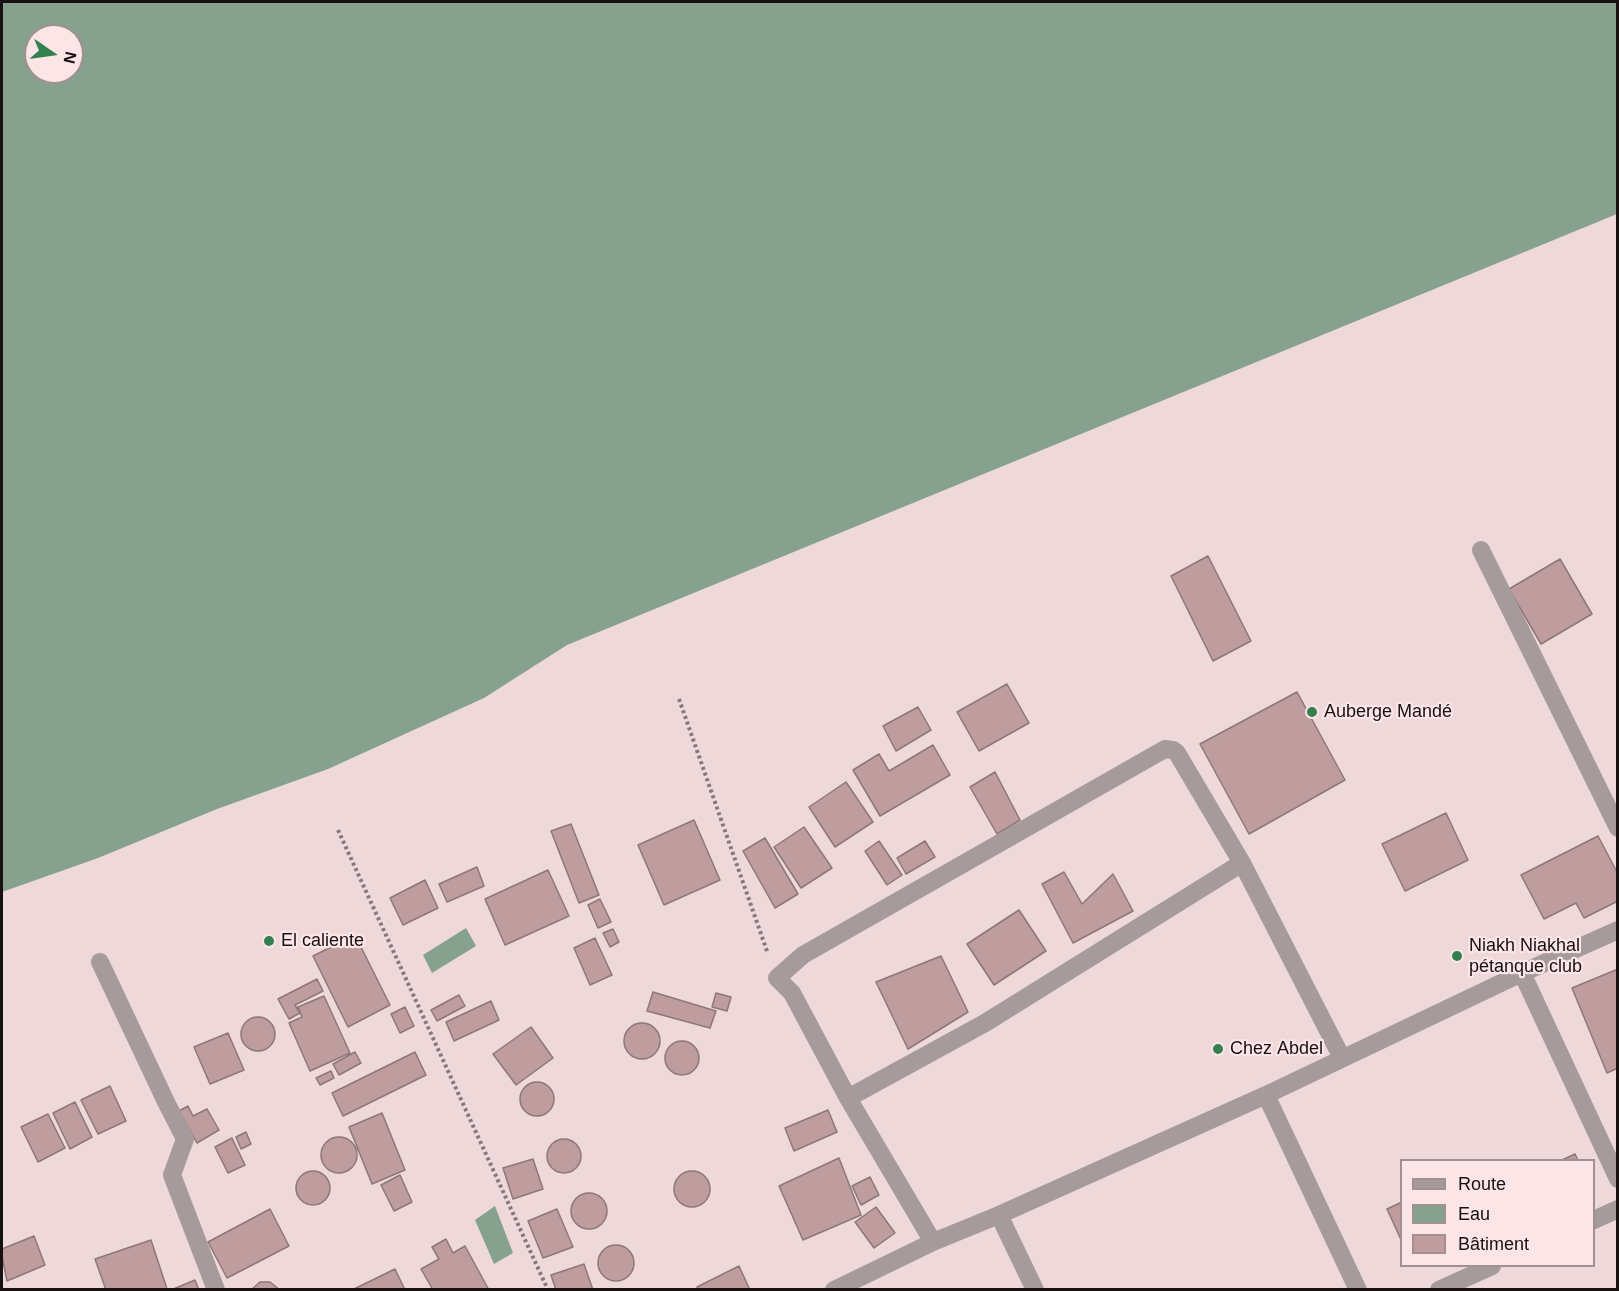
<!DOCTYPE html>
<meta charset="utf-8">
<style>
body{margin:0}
#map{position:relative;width:1619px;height:1291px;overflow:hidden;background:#efd8d9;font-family:Helvetica,sans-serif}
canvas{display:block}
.frame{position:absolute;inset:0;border:3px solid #181111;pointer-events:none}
.legend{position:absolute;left:1400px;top:1159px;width:195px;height:108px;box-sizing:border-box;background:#fce5e6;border:2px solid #a19091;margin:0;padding:8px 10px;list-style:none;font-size:18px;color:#181111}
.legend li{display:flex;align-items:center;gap:12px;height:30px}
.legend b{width:30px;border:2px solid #a19091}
.north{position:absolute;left:24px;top:24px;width:60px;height:60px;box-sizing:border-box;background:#fce5e6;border:2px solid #a19091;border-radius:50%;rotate:103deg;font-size:16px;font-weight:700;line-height:24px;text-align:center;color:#181111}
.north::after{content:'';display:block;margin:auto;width:21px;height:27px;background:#32804f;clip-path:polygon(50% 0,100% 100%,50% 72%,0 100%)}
</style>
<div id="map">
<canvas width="1619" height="1291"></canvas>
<div class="frame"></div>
<ul class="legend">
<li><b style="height:8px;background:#a59b9b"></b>Route</li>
<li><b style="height:16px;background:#86a18d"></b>Eau</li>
<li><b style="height:16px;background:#bf9c9d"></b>Bâtiment</li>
</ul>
<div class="north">N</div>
</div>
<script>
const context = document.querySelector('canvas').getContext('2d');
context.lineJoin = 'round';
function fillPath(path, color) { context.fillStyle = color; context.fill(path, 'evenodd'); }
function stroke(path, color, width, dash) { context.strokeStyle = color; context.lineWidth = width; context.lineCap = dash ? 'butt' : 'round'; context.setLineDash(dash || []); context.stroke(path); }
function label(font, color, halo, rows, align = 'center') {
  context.font = font + ' Helvetica,sans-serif'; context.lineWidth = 4.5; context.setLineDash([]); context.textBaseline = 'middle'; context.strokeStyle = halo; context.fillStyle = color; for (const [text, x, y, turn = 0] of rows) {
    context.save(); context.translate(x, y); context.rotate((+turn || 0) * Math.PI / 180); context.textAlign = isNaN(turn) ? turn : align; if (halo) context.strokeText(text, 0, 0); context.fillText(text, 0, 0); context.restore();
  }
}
fillPath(new Path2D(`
 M2,2H1617V214L567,645L484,698L328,769L217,809L98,858L2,892ZM36,36H72V72H36Z
 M466,928L476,946L432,973L423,955Z
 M495,1206L513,1253L494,1264L475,1220Z`), '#86a18d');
const building = new Path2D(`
 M1208,556L1251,641L1213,661L1171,576Z
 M1560,559L1592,614L1541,644L1509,589Z
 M1007,684L1029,723L979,751L957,712Z
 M1297,692L1345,780L1249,834L1200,744Z
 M918,707L931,730L896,751L883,726Z
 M933,745L950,775L880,816L853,770L879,754L889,771Z
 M995,772L1020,820L997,834L970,787Z
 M846,782L873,822L835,847L809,807Z
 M1446,813L1468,860L1405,891L1382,844Z
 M694,820L720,880L664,905L638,845Z
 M571,824L599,895L579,903L551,831Z
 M804,827L832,868L801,888L774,847Z
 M1598,836L1618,874V901L1584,918L1576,903L1544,919L1521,875Z
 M765,838L798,894L775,908L743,851Z
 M879,841L902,875L887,885L865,851Z
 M925,841L935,857L906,874L897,858Z
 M477,867L484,886L447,902L439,884Z
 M548,870L569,916L505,945L485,899Z
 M1064,872L1082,904L1113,874L1133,911L1073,943L1042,884Z
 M425,880L438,908L403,925L390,898Z
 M600,899L611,922L598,928L588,905Z
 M1019,910L1046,951L994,985L967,944Z
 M613,929L619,942L610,947L603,933Z
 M355,935L390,1005L348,1027L313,956Z
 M595,938L612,975L590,985L574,948Z
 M941,956L968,1012L908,1049L876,982Z
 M1618,969V1068L1607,1073L1572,988Z
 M317,979L323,991L295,1005L300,1013L289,1019L278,999Z
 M653,992L716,1011L710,1028L647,1011Z
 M716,993L731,997L727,1011L712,1007Z
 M459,995L465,1006L437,1021L431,1010Z
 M324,996L350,1053L310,1071L289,1023L302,1017L298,1007Z
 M491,1001L499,1020L454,1041L446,1022Z
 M405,1007L414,1026L400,1033L391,1014Z
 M241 1034a17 17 0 1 1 34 0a17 17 0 1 1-34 0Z
 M624 1041a18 18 0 1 1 36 0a18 18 0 1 1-36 0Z
 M531,1027L553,1058L516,1085L493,1054Z
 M228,1033L244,1070L210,1084L194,1047Z
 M665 1058a17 17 0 1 1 34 0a17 17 0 1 1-34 0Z
 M355,1052L361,1063L339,1075L333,1064Z
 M415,1052L426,1075L343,1116L332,1093Z
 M331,1071L334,1078L320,1085L316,1078Z
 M520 1099a17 17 0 1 1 34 0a17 17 0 1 1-34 0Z
 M110,1086L126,1121L98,1134L81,1100Z
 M75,1102L92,1137L70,1149L53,1113Z
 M188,1106L193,1116L207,1109L219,1130L197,1143L179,1111Z
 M828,1110L837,1132L794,1151L785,1128Z
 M382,1113L405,1170L372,1184L349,1127Z
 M48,1114L65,1148L38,1162L21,1127Z
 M246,1132L251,1144L241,1149L236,1137Z
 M321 1155a18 18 0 1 1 36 0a18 18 0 1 1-36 0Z
 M232,1138L245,1165L228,1173L215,1147Z
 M547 1156a17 17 0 1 1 34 0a17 17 0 1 1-34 0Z
 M1575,1154L1578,1160H1562Z
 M839,1158L861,1215L803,1240L779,1186Z
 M533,1159L543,1189L513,1199L503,1168Z
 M296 1188a17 17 0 1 1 34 0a17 17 0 1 1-34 0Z
 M674 1189a18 18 0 1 1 36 0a18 18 0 1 1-36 0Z
 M400,1175L412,1202L394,1211L381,1185Z
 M870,1177L879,1195L861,1205L852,1186Z
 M571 1211a18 18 0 1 1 36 0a18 18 0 1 1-36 0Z
 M1402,1202V1242L1387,1209Z
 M876,1207L895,1233L874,1248L855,1222Z
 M270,1209L289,1246L227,1278L208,1242Z
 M557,1209L573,1247L543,1258L528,1221Z
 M34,1236L45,1265L7,1281L2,1256V1249Z
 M446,1239L453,1253L465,1246L489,1290H433L421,1269L439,1259L432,1247Z
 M151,1240L167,1289L106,1290L95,1259Z
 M598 1263a18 18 0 1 1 36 0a18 18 0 1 1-36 0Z
 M584,1264L593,1290H556L551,1275Z
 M739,1266L750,1290H698L697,1287Z
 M395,1269L405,1290H352Z
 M195,1280L199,1290H171Z
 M260,1282H270L280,1290H251Z`);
fillPath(building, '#bf9c9d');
stroke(building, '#8c7878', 1.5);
stroke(new Path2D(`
 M679,699L768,954
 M338,830L548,1290`), '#867778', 4, [3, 3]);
stroke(new Path2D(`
 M1481,550L1618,828
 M100,962L166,1102L185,1139L172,1175L216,1290
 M1522,973L1618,1179
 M1266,1095L1358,1290
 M848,1098L985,1023L1242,863
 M999,1215L1035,1290
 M1594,1220L1618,1209
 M933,1242L848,1098L792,993L777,978L803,955L1165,749L1173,750L1177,753L1242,863L1342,1058
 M834,1290L933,1242L999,1215L1266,1095L1522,973L1618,930
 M1439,1290L1492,1266`), '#a59b9b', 18);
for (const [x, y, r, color] of [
 [1312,712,6,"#32804f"],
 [269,941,6,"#32804f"],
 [1457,956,6,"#32804f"],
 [1218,1049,6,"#32804f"]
]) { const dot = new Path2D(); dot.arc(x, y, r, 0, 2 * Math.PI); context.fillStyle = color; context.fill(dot); stroke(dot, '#fce5e6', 2); }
label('18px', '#181111', '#fce5e6', [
 ["Auberge Mandé",1324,712],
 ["El caliente",281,941],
 ["Niakh Niakhal",1469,946],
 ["pétanque club",1469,967],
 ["Chez Abdel",1230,1049]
], 'left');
</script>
